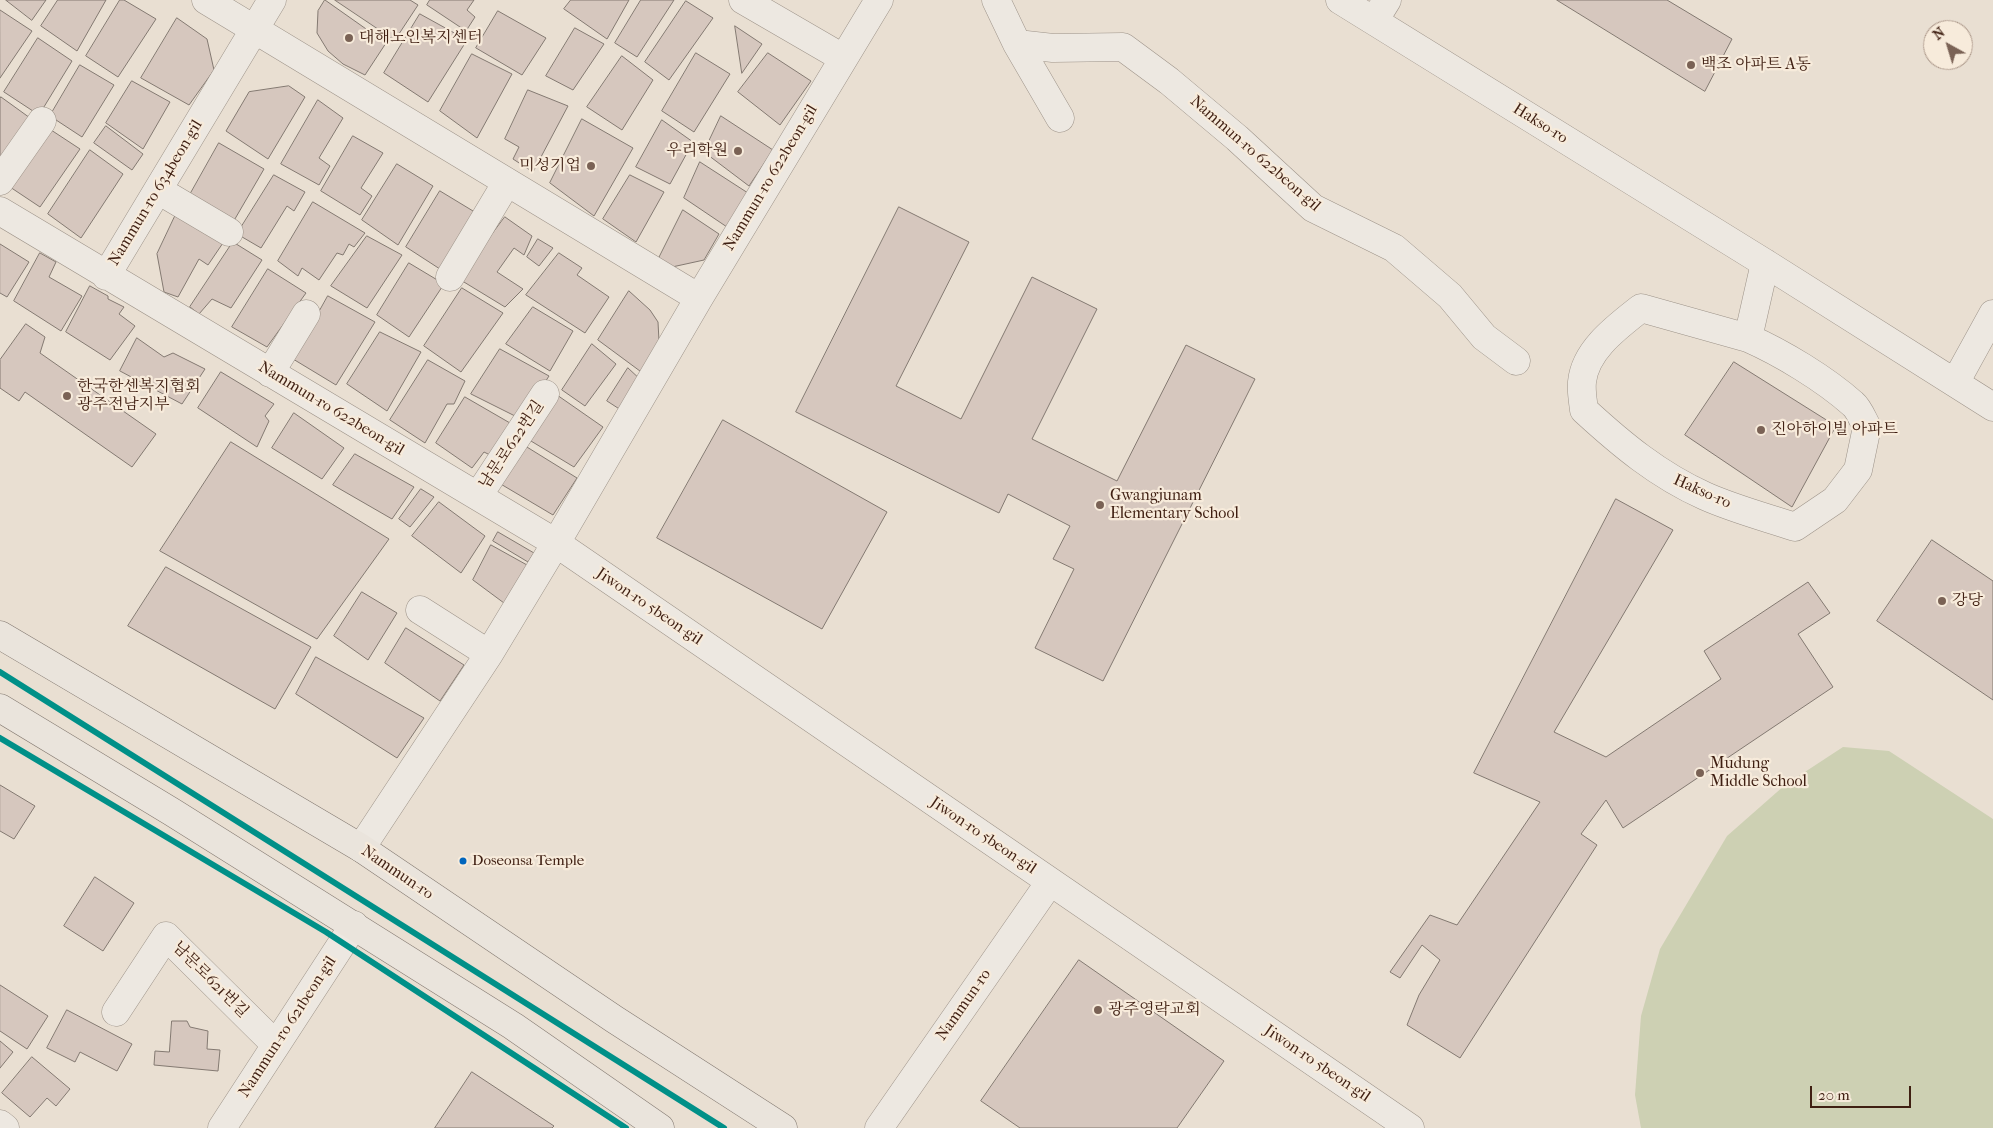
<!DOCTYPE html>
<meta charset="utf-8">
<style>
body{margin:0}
#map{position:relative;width:1993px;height:1128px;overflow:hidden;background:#e9dfd2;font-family:"IM FELL French Canon",serif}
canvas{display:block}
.north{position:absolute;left:1923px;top:20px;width:50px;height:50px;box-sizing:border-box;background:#f7ebdb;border:1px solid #ad998b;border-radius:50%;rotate:321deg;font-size:14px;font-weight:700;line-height:20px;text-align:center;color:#3f1f12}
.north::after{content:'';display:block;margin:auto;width:18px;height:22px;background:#7a6255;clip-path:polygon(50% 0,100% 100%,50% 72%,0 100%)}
.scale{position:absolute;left:1810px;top:1086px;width:101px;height:22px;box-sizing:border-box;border:2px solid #3f1f12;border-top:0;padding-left:6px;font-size:15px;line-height:18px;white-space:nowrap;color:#3f1f12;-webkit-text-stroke:4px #f7ebdb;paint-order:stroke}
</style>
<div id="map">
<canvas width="1993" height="1128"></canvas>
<div class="north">N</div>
<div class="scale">20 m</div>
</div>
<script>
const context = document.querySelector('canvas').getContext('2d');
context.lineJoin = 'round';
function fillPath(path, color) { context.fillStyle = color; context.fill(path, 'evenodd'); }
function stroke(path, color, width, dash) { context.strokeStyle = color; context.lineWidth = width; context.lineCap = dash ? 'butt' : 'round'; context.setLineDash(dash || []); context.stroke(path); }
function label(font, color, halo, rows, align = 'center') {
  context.font = font + ' "IM FELL French Canon","Noto Serif KR",serif'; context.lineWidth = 4.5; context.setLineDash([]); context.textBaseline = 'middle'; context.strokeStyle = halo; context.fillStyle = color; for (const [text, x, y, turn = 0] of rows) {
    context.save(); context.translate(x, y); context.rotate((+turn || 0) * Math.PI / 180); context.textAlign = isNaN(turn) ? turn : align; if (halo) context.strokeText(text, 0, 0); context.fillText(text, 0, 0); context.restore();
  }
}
fillPath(new Path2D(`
 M1843,747L1889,751L1993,819V1128H1641L1635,1095L1641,1016L1660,949L1727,836L1785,785Z`), '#cdd0b3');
const building = new Path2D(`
 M6,0H46L32,20Z
 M58,0H106L77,51L41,26Z
 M120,0H124L156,19L118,77L86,56Z
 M325,0L386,43L365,75L343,64L328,51L317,33L318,11Z
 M335,0H410L418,5L395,40Z
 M430,0H474L467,10L475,17L466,31L427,5Z
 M571,0H629L607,39L564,9Z
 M641,0H674L637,57L615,43Z
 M1557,0H1667L1732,39L1705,91Z
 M686,1L713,18L669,80L645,62Z
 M0,10L32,31L0,78Z
 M498,11L546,38L522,75L476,48Z
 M420,14L467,40L428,102L384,73Z
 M177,18L207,39L214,70L189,105L141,78Z
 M735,26L762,44L742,73Z
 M575,28L604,44L573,90L546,76Z
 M38,38L72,61L39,115L4,92Z
 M696,53L730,74L694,132L662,111Z
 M768,53L811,81L780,125L738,92Z
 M472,54L512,74L477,138L440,111Z
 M622,56L653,80L622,130L587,107Z
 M80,65L114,85L82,137L50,116Z
 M132,81L170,102L143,149L106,123Z
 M289,86L305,97L268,159L226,131L249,92Z
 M528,90L568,106L533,172L513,159L519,147L505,139Z
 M1,97L37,123L0,175V99Z
 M318,100L343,118L319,158L330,166L319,185L281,164Z
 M721,116L773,150L749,186L704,152Z
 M582,119L633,148L594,216L550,183Z
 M662,120L693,142L670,184L636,167Z
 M45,126L80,149L40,207L4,183Z
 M106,126L143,154L132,170L94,143Z
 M353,136L383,153L361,188L372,196L360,215L321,191Z
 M219,143L264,169L232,224L187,200Z
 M90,150L123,174L81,238L48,214Z
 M700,162L748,193L727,227L684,198Z
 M397,164L433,186L398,245L362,220Z
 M274,175L305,192L294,211L287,206L261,248L237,234Z
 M630,175L664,192L636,242L603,219Z
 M440,191L478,214L443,271L406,247Z
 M313,202L365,233L354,247L349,244L343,255L337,253L319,280L302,268L298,276L278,261Z
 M899,207L969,242L896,386L961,419L1032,277L1097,309L1032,439L1117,481L1186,345L1255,379L1103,681L1035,648L1074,569L1053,559L1070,526L1008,494L999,513L796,412Z
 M178,210L225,240L208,265L199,259L178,297L164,292L157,254Z
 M683,210L719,234L704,260L672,267L659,258Z
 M505,217L532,236L524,255L514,248L497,272L523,289L505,307L459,279Z
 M367,236L402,255L367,308L331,286Z
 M538,239L553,248L539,266L527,257Z
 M233,242L262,260L231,308L212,299L199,314L190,307Z
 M0,244L29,262L7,297L0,293Z
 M40,253L56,262L49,277L82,296L61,331L14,301Z
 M559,253L582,268L577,275L609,297L585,333L526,295Z
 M409,263L444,284L409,337L377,315Z
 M268,269L306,293L267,347L232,327Z
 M90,286L108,296V299L124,307L119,314L135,326L110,360L66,332Z
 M462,288L503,313L461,372L424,346Z
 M629,291L650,310L658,322L659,341L644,374L598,340Z
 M328,296L375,322L336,385L293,359Z
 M533,307L573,331L550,371L506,344Z
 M26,324L45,337L40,353L156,434L132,467L25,392L19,401L0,388V360Z
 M380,332L421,352L387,411L347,384Z
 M137,338L164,357L173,353L205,369L182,404L120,371Z
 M592,344L616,364L585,406L562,390Z
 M500,349L549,376L521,419L471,394Z
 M428,360L465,381L454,404H447L425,443L390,420Z
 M1734,362L1836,426L1792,507L1685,435Z
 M628,368L642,381L624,412L607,401Z
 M221,372L274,404L265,416L269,421L257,447L198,408Z
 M557,395L603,427L574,467L526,438Z
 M465,397L510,423L492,456L484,452L472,468L436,443Z
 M294,413L344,448L322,479L272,448Z
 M723,420L887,512L822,629L657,538Z
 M231,442L389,539L317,639L160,551Z
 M522,444L577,478L553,515L499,483Z
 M355,454L414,487L392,519L333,485Z
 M421,489L434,497L410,527L399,519Z
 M1616,499L1673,530L1554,732L1606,757L1721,679L1704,651L1808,582L1830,613L1798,634L1833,687L1623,828L1606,800L1581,834L1597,845L1460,1058L1407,1025L1419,995L1440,960L1422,945L1400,978L1390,972L1430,915L1457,925L1540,802L1474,773Z
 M439,502L485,536L461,573L412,536Z
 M498,532L534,553L528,562L493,541Z
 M1932,540L1993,581V700L1877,621Z
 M491,545L527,565L504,603L473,580Z
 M166,567L311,647L275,709L128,626Z
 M362,592L397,613L368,660L334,636Z
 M406,628L464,665L440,701L385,663Z
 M316,657L424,718L397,758L296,694Z
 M0,785L35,806L14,839L0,831Z
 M95,877L134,903L103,951L64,926Z
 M1079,960L1224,1061L1177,1128H1020L981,1101Z
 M0,985L48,1016L27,1049L0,1031Z
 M67,1010L132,1044L117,1071L80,1052L75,1062L47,1048Z
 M172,1021H187L190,1027L208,1031L207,1049L220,1050L218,1071L154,1065L155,1051L169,1052Z
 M0,1041L13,1052L0,1068Z
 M32,1057L70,1089L56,1106L47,1098L30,1117L2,1093Z
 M472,1072L554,1126L552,1128H435Z`);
fillPath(building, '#d6c7be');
stroke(building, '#837971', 1);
const minor = new Path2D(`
 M206,0L699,298
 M743,0L843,58
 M996,0L1017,44L1060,118
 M1340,0L1765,263L1993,407
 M1374,21L1387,0
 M1017,44L1053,48L1123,47L1169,81L1237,138L1313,208L1394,248L1450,296L1484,337L1516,361
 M0,181L42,121
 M158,190L229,232
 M0,211L556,543L1410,1128
 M106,276L272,0
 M450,277L507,182
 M1748,338C1782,353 1825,379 1853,404C1859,409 1863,420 1867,427L1858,470L1835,500L1795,527C1765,517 1734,509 1705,496C1658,475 1621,444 1584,410C1583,401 1581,391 1582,382C1585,350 1617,327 1641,308L1748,338L1765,263
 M270,373L306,314
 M1955,383L1993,314
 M478,496L545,394
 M420,610L489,654
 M361,848L489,654L556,543L699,298L879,0
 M116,1012L166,936L276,1045
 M0,1124L5,1128
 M222,1128L354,925
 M879,1128L1050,882`);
const major = new Path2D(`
 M0,635L361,848L614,1019L783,1128
 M0,708L172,812L513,1026L660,1128`);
stroke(minor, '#9d9389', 29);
stroke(major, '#837971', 29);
stroke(minor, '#ede8e1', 28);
stroke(major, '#eae4dc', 28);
stroke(new Path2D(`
 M0,672L724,1128
 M0,738L326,932L626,1128`), '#009088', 6);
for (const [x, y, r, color] of [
 [349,38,5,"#7a6255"],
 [1691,65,5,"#7a6255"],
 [738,151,5,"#7a6255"],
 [591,166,5,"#7a6255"],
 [67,396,5,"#7a6255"],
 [1761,430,5,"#7a6255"],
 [1100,505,5,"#7a6255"],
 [1942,601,5,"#7a6255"],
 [1700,773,5,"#7a6255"],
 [463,861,4.5,"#0065bd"],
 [1098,1010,5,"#7a6255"]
]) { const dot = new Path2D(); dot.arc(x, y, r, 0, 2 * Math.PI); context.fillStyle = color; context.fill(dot); stroke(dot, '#f7ebdb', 2); }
label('15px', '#3f1f12', '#f7ebdb', [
 ["Doseonsa Temple",472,861]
], 'left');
label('16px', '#3f1f12', '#f7ebdb', [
 ["대해노인복지센터",359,38],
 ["백조 아파트 A동",1701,65],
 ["우리학원",728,151,"right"],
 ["미성기업",581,166,"right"],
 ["한국한센복지협회",77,387],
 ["광주전남지부",77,405],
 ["진아하이빌 아파트",1771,430],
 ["Gwangjunam",1110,496],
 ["Elementary School",1110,514],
 ["강당",1952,601],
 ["Mudung",1710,764],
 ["Middle School",1710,782],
 ["광주영락교회",1108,1010]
], 'left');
label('16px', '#3f1f12', '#f7ebdb', [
 ["Hakso-ro",1540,124,32],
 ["Nammun-ro 622beon-gil",1255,154,41],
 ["Nammun-ro 622beon-gil",771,178,-59],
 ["Nammun-ro 634beon-gil",156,193,-59],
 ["Nammun-ro 622beon-gil",331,409,31],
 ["남문로622번길",512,445,-56],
 ["Hakso-ro",1702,492,24],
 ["Jiwon-ro 5beon-gil",649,607,34],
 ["Jiwon-ro 5beon-gil",983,836,34],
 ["Nammun-ro",397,873,34],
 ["남문로621번길",210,980,45],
 ["Nammun-ro",964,1005,-55],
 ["Nammun-ro 621beon-gil",288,1027,-57],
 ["Jiwon-ro 5beon-gil",1317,1064,34]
]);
</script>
